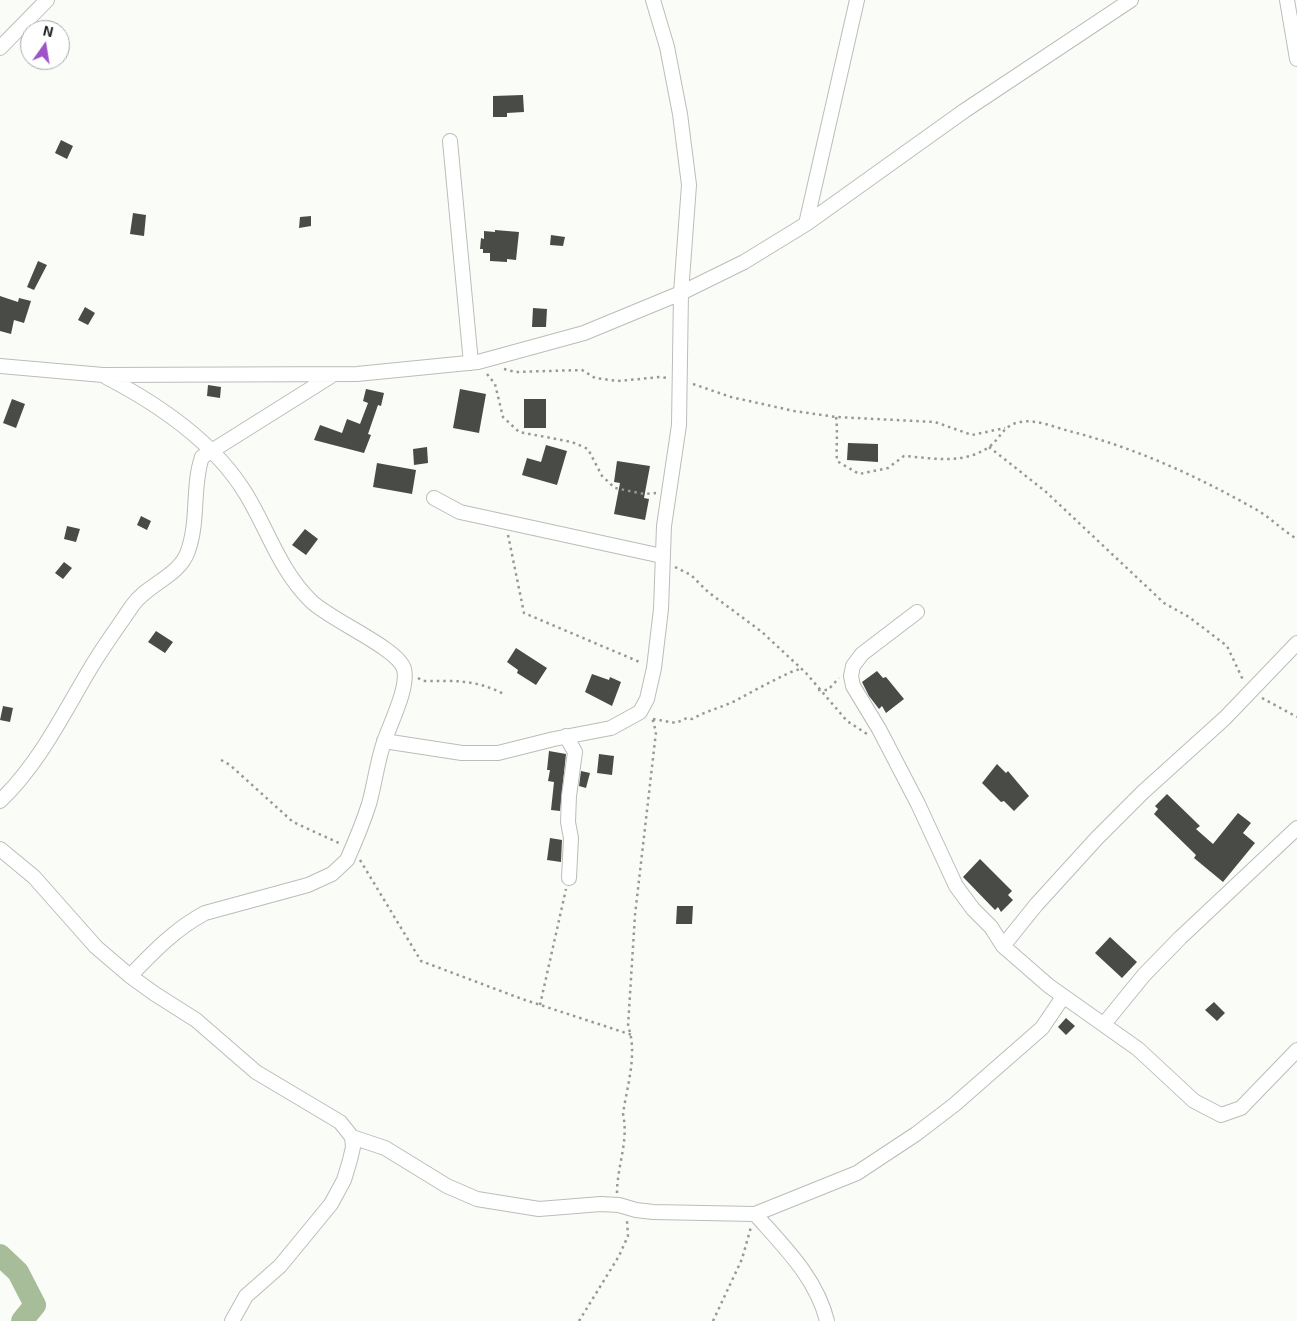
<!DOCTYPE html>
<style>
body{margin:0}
#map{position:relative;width:1297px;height:1321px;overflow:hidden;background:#fafdf7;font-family:"Exo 2",sans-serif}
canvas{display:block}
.north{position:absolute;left:20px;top:20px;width:50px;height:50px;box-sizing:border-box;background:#fff;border:1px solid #a8a9a8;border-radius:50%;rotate:13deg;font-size:14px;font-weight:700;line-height:20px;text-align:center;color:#262725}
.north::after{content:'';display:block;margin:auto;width:18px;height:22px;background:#9e53c6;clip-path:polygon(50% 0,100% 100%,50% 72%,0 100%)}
</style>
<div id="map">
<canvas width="1297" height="1321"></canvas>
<div class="north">N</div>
</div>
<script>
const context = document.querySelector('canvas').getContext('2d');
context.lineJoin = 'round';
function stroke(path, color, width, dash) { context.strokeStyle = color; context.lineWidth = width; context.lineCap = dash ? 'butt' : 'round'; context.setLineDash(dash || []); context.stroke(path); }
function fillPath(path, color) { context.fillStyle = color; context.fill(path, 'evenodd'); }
stroke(new Path2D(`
 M0,1255L18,1272L35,1305L22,1321`), '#a7bc98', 22);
fillPath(new Path2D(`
 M523,95L524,112L507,113V117H493V96Z
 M61,140L73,146L67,159L55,153Z
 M133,213L146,215L144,236L130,234Z
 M311,216V226L299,228L300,217Z
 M495,230L519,232L516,260L507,259V262L490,261V253H483V249H480L481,238L484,239V231L495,232Z
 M551,235L565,237L563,246L550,245Z
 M38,261L47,265L34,290L27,287Z
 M0,296L18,302L19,298L31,301L24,323L14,320L11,334L0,331Z
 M85,307L95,313L88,325L78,320Z
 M533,308L547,309L546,327H532Z
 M208,385L221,387L220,398L207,396Z
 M366,389L384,393L381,406L378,405L368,434L371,435L364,453L314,440L320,425L342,433L347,419L360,424L368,403L363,401Z
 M460,389L486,394L479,433L453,428Z
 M12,399L25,404L16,428L3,423Z
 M524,399H546V428H524Z
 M848,443L878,444V462L847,460Z
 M546,445L567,451L557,485L522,475L527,458L541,462Z
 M427,447L428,463L414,465L413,449Z
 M617,461L650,466L644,498L649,499L645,520L614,514L620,483L614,482Z
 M377,463L416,470L412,494L373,487Z
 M141,516L151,521L147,530L137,525Z
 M67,526L80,529L76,542L64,539Z
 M305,529L318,539L306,555L292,545Z
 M64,562L72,568L63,579L55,573Z
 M156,631L173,642L165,653L148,642Z
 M516,648L547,668L536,685L517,673L518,670L507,662Z
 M877,671L883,678L886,677L904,699L886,713L882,706L879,709L869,696L862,682Z
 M592,674L609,680L610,677L621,682L612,706L585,692Z
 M3,706L13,708L10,722L0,720Z
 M549,751L566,754L560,811L551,810L554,782L548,781L550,770H547Z
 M599,754L614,756L612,775L597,773Z
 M997,764L1006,773L1008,771L1029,796L1014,811L1004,801L1001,802L982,783Z
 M581,771L590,773L586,788L579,786Z
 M1167,794L1200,826L1196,829L1213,844L1238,813L1251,823L1243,833L1255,843L1223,882L1194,858L1196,855L1154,814L1158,809L1155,806Z
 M550,838L562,840L561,862L547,860Z
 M980,859L1012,891L1008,895L1013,900L1001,912L998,907L995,910L963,877Z
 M677,906H693L692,924H676Z
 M1110,937L1137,962L1122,978L1095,953Z
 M1214,1002L1225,1013L1217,1021L1205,1010Z
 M1066,1018L1075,1026L1066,1035L1058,1027Z`), '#494b47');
const street = new Path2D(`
 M1287,0L1297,59
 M0,48L47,0
 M450,141L471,363
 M806,224L857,0
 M0,366L103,375L357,374L478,362L584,333L681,293L744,262L806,224L964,111L1131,0
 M106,377C158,404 215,443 246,494C268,530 280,571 311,601C330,620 398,648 404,669C409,687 390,724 384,742C377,762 375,783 369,804C363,823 355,842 347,860L332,874L308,885L205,913C175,929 153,952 130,976
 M434,498L460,512L662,556
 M917,612L862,654L853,666L851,676L853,686L879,729L918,804L956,886L973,909L991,927L1003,946L1049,986L1138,1049L1194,1101L1221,1115L1241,1108L1297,1050
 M566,736L575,752L569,796L568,822L571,838L569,878
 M384,741L462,753H498L554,739L611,728L640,712L647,699L654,668L661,609L664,526L679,425L681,293L689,185L680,114L667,47L653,0
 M0,801C39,764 63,714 90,669C103,647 118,627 132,606C148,583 179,577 188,551C199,520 192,486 202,457L331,376
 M0,849L34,877L96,947L130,976L155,994L196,1020L256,1072L340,1122L352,1137L353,1147L350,1160L344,1180L331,1204L280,1266L246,1296L232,1321
 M1003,946L1036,905L1097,838L1143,792L1225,718L1297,643
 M1104,1024L1144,975L1180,938L1297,828
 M352,1137L385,1148L447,1186L477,1199L539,1209L601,1204L619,1205L636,1210L653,1212L755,1214L857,1173L916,1134L954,1105L1042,1028L1063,997
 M755,1214C784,1247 816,1277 827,1321`);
stroke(street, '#babdb8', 16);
stroke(new Path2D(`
 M504,369L515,372L582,370L595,378L618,381L660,377L668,378
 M487,374L495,384L503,417L519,432L572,442L588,449L602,476L615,488L644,494L656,493
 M693,384L731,397L794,411L836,417L935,422L972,435L1005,428
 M836,417C838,432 836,446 837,461L859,474L888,468L904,456C933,458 963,465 989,447C1001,438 1003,425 1020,422C1036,419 1054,427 1069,431C1136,448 1197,476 1257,510C1271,518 1283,531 1297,539
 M989,447L1045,491L1164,603L1189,617L1227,646L1244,682
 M508,535L524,613L642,663
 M675,567L691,575L708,592L762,632L806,673L847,721L867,734
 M418,678L423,681C456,681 474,679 504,694
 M818,690H828L839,678
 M1262,698L1297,717
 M653,719L676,723L687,718L692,719C706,711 720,708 735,701C753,691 772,681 791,672L800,669
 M221,760L230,765L293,822L341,844
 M360,860L421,961L522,999L632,1035
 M540,1005L566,889
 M617,1193C617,1166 629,1141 623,1114C627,1086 638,1053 628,1026L635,915L656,732L652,717
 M579,1321L619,1256L628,1236L627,1221
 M713,1321L742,1259L751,1227`), '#979995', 2.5, [2.5, 4]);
stroke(street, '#fff', 14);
</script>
